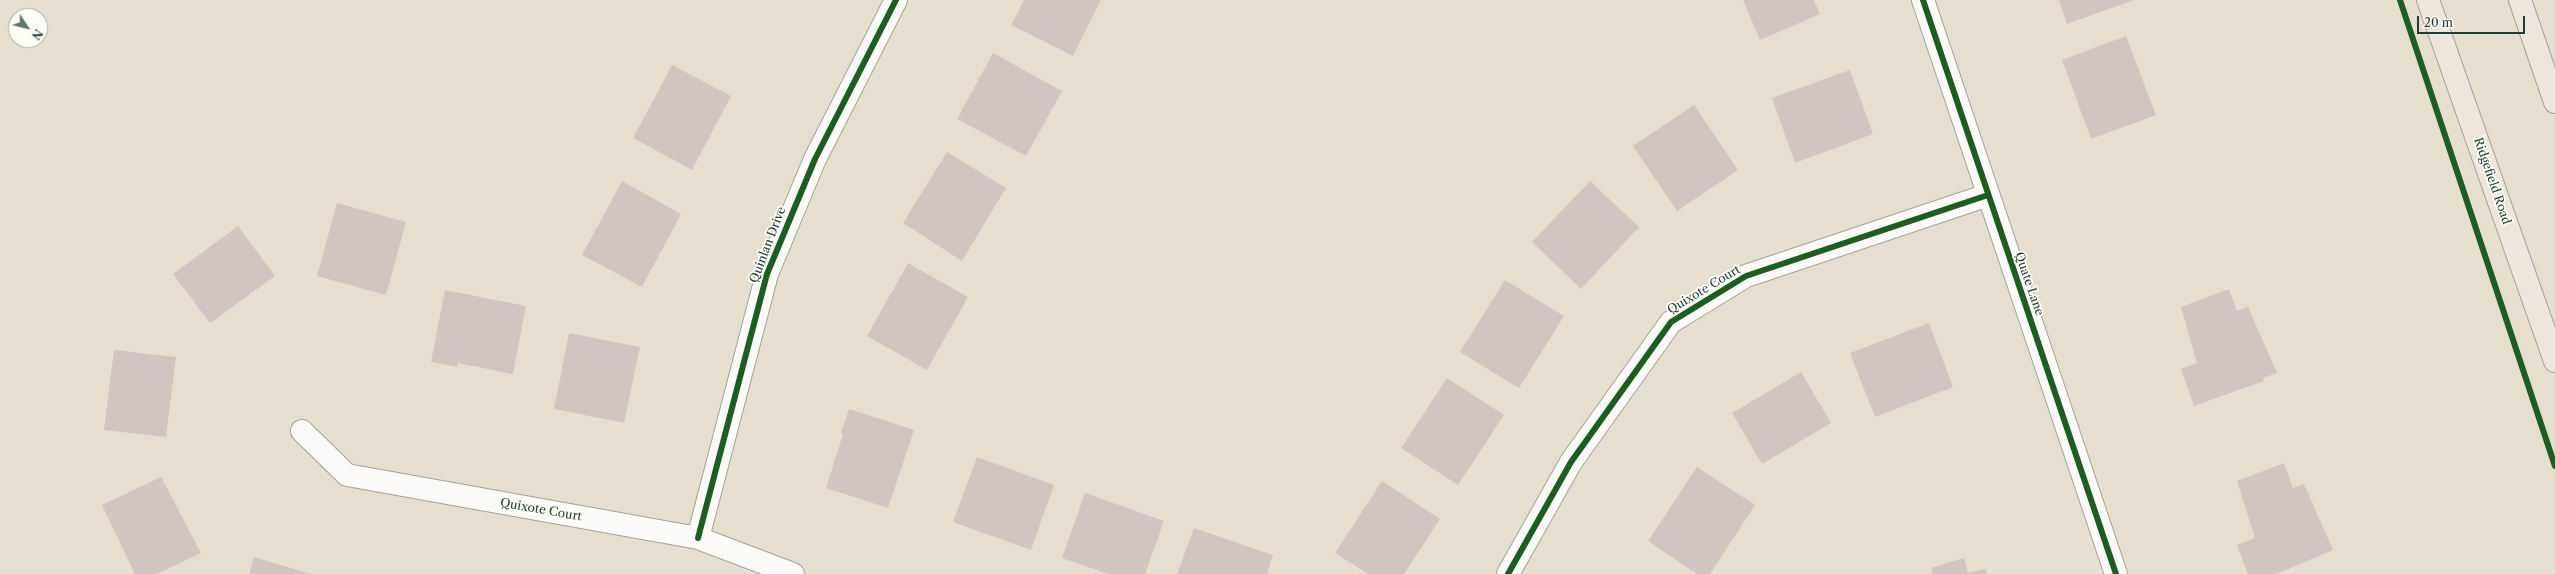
<!DOCTYPE html>
<style>
body{margin:0}
#map{position:relative;width:2555px;height:574px;overflow:hidden;background:#e6dfcf;font-family:"Libre Caslon Text",serif}
canvas{display:block}
.north{position:absolute;left:8px;top:8px;width:40px;height:40px;box-sizing:border-box;background:#fdfcf7;border:1px solid #a4b0a9;border-radius:50%;rotate:125deg;font-size:11px;font-weight:700;line-height:16px;text-align:center;color:#1f3d34}
.north::after{content:'';display:block;margin:auto;width:14px;height:18px;background:#65766a;clip-path:polygon(50% 0,100% 100%,50% 72%,0 100%)}
.scale{position:absolute;left:2417px;top:16px;width:108px;height:18px;box-sizing:border-box;border:2px solid #1f3d34;border-top:0;padding-left:5px;font-size:12px;line-height:14px;white-space:nowrap;color:#1f3d34;-webkit-text-stroke:3px #fdfcf7;paint-order:stroke}
</style>
<div id="map">
<canvas width="2555" height="574"></canvas>
<div class="north">N</div>
<div class="scale">20 m</div>
</div>
<script>
const context = document.querySelector('canvas').getContext('2d');
context.lineJoin = 'round';
function fillPath(path, color) { context.fillStyle = color; context.fill(path, 'evenodd'); }
function stroke(path, color, width, dash) { context.strokeStyle = color; context.lineWidth = width; context.lineCap = dash ? 'butt' : 'round'; context.setLineDash(dash || []); context.stroke(path); }
function label(font, color, halo, rows, align = 'center') {
  context.font = font + ' "Libre Caslon Text",serif'; context.lineWidth = 3.5; context.setLineDash([]); context.textBaseline = 'middle'; context.strokeStyle = halo; context.fillStyle = color; for (const [text, x, y, turn = 0] of rows) {
    context.save(); context.translate(x, y); context.rotate((+turn || 0) * Math.PI / 180); context.textAlign = isNaN(turn) ? turn : align; if (halo) context.strokeText(text, 0, 0); context.fillText(text, 0, 0); context.restore();
  }
}
fillPath(new Path2D(`
 M1024,0H1101L1073,56L1011,25Z
 M1743,0H1814L1820,14L1760,40Z
 M2059,0H2134L2067,24Z
 M2126,36L2156,115L2091,139L2062,60Z
 M993,53L1062,91L1026,156L957,119Z
 M672,65L731,96L692,170L633,138Z
 M1850,70L1873,134L1795,163L1772,98Z
 M1694,105L1738,170L1677,211L1633,146Z
 M947,152L1006,188L962,261L903,223Z
 M622,181L681,214L642,287L582,255Z
 M1590,181L1639,227L1581,289L1532,242Z
 M337,203L406,222L386,295L317,276Z
 M238,226L275,276L210,323L173,274Z
 M908,263L968,297L927,370L867,336Z
 M1505,280L1564,316L1519,388L1460,352Z
 M2229,289L2237,311L2248,307L2277,373L2263,378L2264,381L2194,406L2181,369L2197,363L2181,307Z
 M445,290L526,306L513,374L458,363L457,367L431,362Z
 M1929,323L1953,387L1875,417L1850,353Z
 M569,333L640,347L624,423L554,409Z
 M114,350L176,357L166,437L104,430Z
 M1801,372L1831,423L1762,464L1732,413Z
 M1447,378L1504,415L1458,485L1401,448Z
 M849,409L914,430L888,508L826,488L843,434L841,433Z
 M977,457L1054,485L1031,550L953,522Z
 M2284,463L2293,488L2304,484L2333,550L2276,574H2248L2237,545L2255,538L2237,481Z
 M1697,467L1755,505L1710,574H1697L1648,541Z
 M161,477L201,553L157,574H135L102,505Z
 M1382,481L1440,519L1404,574H1368L1335,553Z
 M1085,493L1164,521L1145,574H1108L1062,558Z
 M1194,528L1273,555L1267,574H1177Z
 M254,557L311,574H249Z
 M1964,558L1968,573L1985,569L1987,574H1933L1931,568Z`), '#d2c5c1');
const minor = new Path2D(`
 M1923,0L2116,574
 M302,431L347,475L698,538L793,574
 M698,538L767,274L815,159L896,0
 M1508,574L1571,462L1671,322L1746,276L1988,195`);
const major = new Path2D(`
 M2428,0L2555,361
 M2520,0L2555,102`);
stroke(minor, '#a3a399', 24);
stroke(major, '#a3a399', 24);
stroke(minor, '#fbfaf8', 22);
stroke(major, '#eee5dd', 22);
stroke(new Path2D(`
 M1923,0L2116,574
 M2400,0L2555,466
 M698,538L767,274L815,159L896,0
 M1508,574L1571,462L1671,322L1746,276L1988,195`), '#1b5e20', 6);
label('12px', '#1f3d34', '#fdfcf7', [
 ["Ridgefield Road",2492,181,71],
 ["Quinlan Drive",768,245,-69],
 ["Quate Lane",2029,284,71],
 ["Quixote Court",1704,290,-31],
 ["Quixote Court",541,510,10]
]);
</script>
